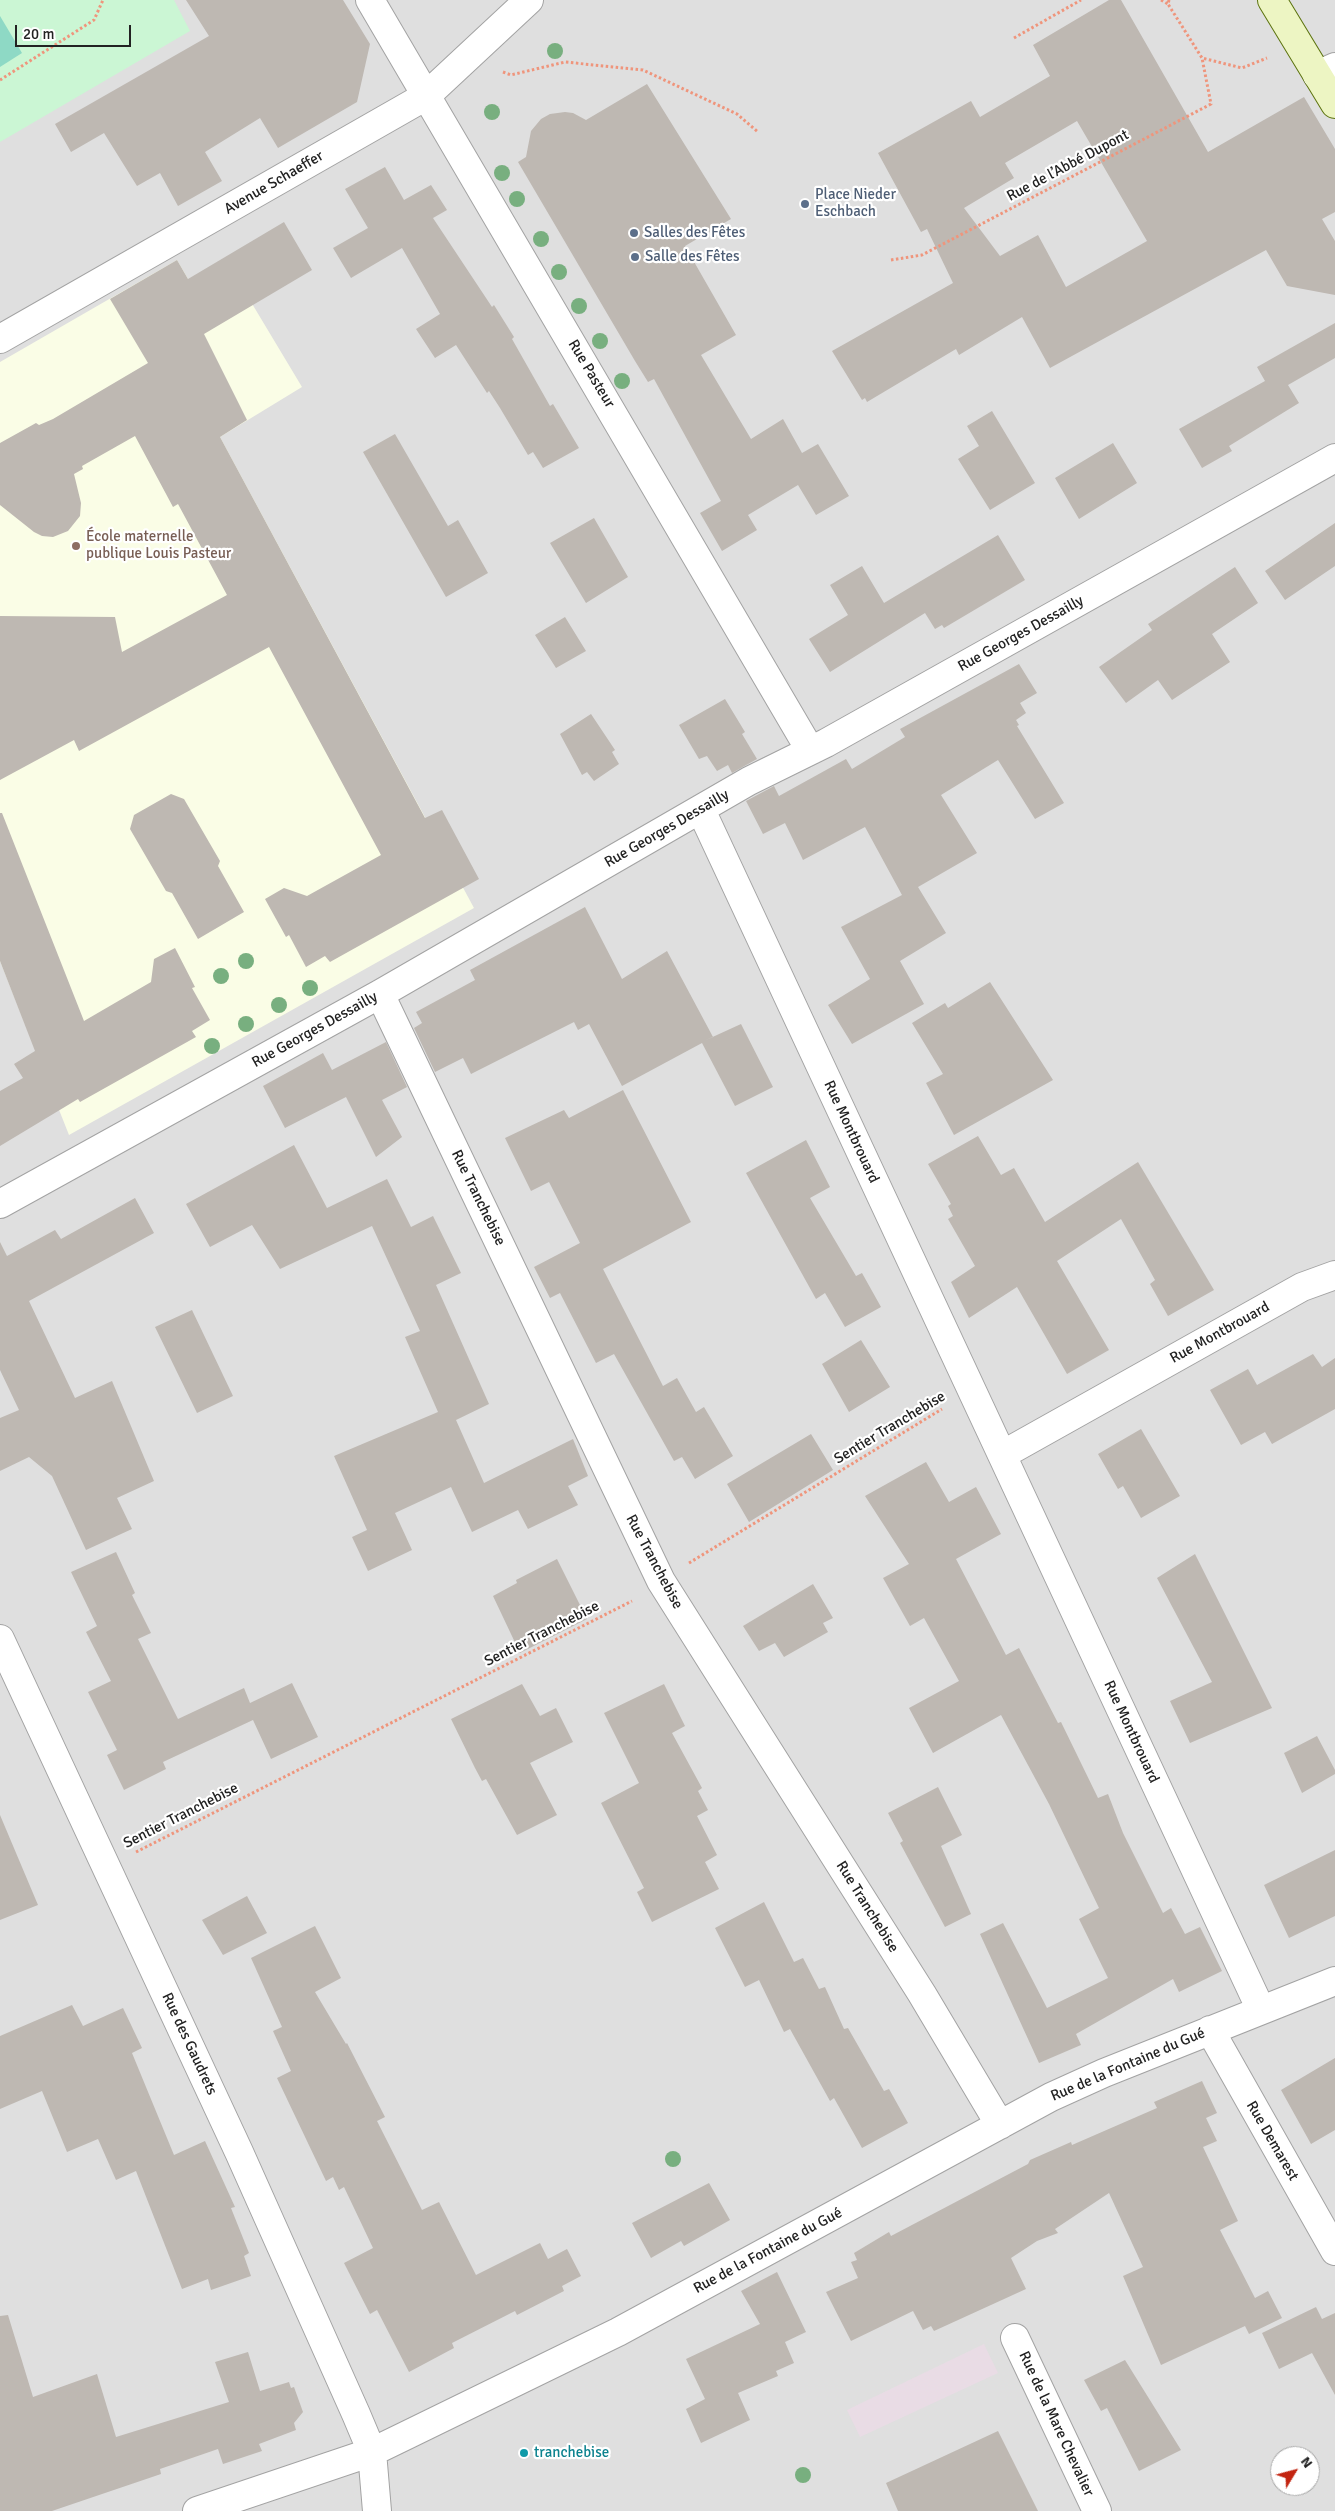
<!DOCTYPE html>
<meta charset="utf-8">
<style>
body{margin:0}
#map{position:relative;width:1335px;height:2511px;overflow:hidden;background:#f1efe9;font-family:Signika,sans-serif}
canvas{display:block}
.north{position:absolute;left:1270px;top:2446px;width:50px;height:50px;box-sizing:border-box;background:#fff;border:1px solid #a7a7a7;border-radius:50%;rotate:53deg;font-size:14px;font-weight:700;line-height:20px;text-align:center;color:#222}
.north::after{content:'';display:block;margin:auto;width:18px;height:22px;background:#c32511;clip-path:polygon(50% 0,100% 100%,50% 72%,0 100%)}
.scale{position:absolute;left:15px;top:25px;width:116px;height:22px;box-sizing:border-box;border:2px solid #222;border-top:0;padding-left:6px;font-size:15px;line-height:18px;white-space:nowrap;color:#222;-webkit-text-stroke:4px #fff;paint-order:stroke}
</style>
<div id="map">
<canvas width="1335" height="2511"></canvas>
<div class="north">N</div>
<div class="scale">20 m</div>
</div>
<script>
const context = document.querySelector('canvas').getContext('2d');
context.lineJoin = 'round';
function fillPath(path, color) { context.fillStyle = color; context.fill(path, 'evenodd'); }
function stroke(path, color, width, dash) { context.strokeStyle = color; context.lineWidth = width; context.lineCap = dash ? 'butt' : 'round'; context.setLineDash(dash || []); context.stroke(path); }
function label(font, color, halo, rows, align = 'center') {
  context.font = font + ' Signika,sans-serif'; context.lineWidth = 4.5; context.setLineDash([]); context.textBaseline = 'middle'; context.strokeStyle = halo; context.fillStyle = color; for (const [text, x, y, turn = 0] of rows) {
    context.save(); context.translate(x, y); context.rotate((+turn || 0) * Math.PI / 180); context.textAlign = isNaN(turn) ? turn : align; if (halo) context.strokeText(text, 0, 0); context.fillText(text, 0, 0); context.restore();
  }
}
fillPath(new Path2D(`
 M0,0H1335V2511H0ZM1280,2456H1310V2486H1280Z`), '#dfdfdf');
fillPath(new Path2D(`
 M984,2344L998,2373L860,2437L847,2410Z`), '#e9dce5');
fillPath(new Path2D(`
 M177,260L208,313L245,292L302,387L220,437L474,908L69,1135L0,961V362Z`), '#fafde6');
fillPath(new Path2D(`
 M0,0H174L190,31L0,142Z`), '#cbf6d4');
fillPath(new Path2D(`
 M0,16L22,53L0,67Z`), '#8ed9c5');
fillPath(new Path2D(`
 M186,0H343L370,44L357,102L278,148L260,118L205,152L222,181L178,206L160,173L137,186L104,133L71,152L55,124L209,36Z
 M1109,0H1121L1208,152L1304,97L1335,149V212L1322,219L1335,241V295L1287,286L1266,250L1050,368L1022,317L959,355L956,349L867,402L865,398L862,400L832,351L953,283L927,229L921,232L878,153L971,101L980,117L1050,76L1033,45ZM1077,121L1147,241L1066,287L1038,235L1000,256L964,208L1014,178L1005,163Z
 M647,84L731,219L685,246L736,335L701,355L751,439L783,419L802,453L818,444L849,496L816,515L798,485L748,515L757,530L722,551L700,513L721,501L654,379L648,382L635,361L518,162L526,157L531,131L541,119L550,114L565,112L573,113L586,120Z
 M385,167L404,200L431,185L447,210L433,218L492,307L494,305L514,337L512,339L550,406L553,404L579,448L543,468L533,452L528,455L500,408L489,391L487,393L456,345L435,358L416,329L440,314L402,248L351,278L333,248L368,228L345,189Z
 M284,222L312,270L204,334L247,420L220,437L425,818L442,810L479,879L330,962L325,956L306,967L289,935L286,937L265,899L284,888L307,896L381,855L269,647L79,751L74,740L0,780V616L115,617L122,652L227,595L178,504L173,507L135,436L82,466L83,469L74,474L81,503L80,516L68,531L53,537L42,536L34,532L0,505V443L36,423L39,425L53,419L148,363L110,299L177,260L188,279Z
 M1335,323V358L1288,385L1299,403L1229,446L1232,451L1202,468L1179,429L1265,381L1257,367Z
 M992,411L1035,483L990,510L958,459L979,446L967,426Z
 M395,434L448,526L458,520L488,573L446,597L363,452Z
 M1113,443L1137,483L1079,519L1055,478Z
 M594,518L628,577L586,603L550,543Z
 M1335,523V566L1285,600L1265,571Z
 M998,535L1025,580L944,628L942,625L935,629L925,613L830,672L809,639L848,615L830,585L862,566L884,603Z
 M1235,567L1258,603L1212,634L1230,662L1172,700L1158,680L1126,703L1099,667L1152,630L1148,624Z
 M565,617L586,651L556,668L535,635Z
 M1019,664L1037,693L1020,703L1026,713L1016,720L1019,725L1017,726L1064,803L1035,819L998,760L941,795L977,853L918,887L946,933L900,961L924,1004L852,1044L828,1005L870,979L841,927L902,895L865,827L803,860L785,823L763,834L746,801L774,786L779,796L846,759L852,769L905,737L900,729Z
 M725,699L745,732L742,734L757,759L732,773L728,765L717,771L707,756L699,759L679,725Z
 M591,714L615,750L612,752L619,764L594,781L587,772L582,775L560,734Z
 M171,794L184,799L220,861L218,866L244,912L198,939L172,893L166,891L130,829L134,815Z
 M0,813H2L84,1021L151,982L154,959L175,948L195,987L192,988L210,1020L192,1031L196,1037L80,1102L78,1099L0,1146V1091L23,1078L14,1064L35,1051L0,961Z
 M585,907L622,979L667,951L713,1037L706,1040L741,1024L773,1087L735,1106L702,1043L622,1086L589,1024L578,1030L574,1022L471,1074L463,1058L435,1072L414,1028L422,1023L416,1012L475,980L470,970Z
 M990,982L1053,1080L954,1135L926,1083L943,1074L912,1023L945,1003L948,1008Z
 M386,1042L407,1087L382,1100L402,1137L376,1157L346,1097L285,1128L263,1086L323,1053L332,1070Z
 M623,1090L691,1222L603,1269L663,1386L677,1378L696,1412L704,1407L733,1456L695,1479L682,1457L674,1461L614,1354L596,1363L560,1293L550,1298L534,1267L580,1243L549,1182L531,1191L505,1138L564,1110L569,1118Z
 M978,1136L1001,1175L1014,1168L1045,1222L1138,1162L1214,1290L1168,1316L1150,1284L1155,1280L1121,1219L1057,1261L1109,1350L1067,1374L1017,1287L969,1318L951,1282L975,1266L948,1219L953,1216L948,1206L951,1204L928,1164Z
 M806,1140L830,1187L810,1198L856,1276L862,1273L881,1307L845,1327L825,1293L816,1299L746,1173Z
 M294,1145L327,1208L387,1179L411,1227L433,1216L461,1273L436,1285L489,1404L456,1420L484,1483L573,1439L588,1476L568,1486L578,1505L528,1529L518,1510L472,1532L451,1487L395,1513L412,1550L368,1571L352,1537L367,1530L334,1456L438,1412L405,1337L420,1331L372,1226L280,1269L252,1225L210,1247L186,1204Z
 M135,1198L154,1233L29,1301L75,1398L112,1381L154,1481L117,1498L132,1529L86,1550L52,1476L29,1457L0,1471V1418L19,1410L0,1370V1242L7,1256L55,1230L61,1239Z
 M192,1310L233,1396L197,1413L155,1327Z
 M861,1340L890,1387L849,1412L822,1364Z
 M1313,1354L1322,1367L1335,1358V1409L1272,1444L1265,1432L1241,1445L1210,1390L1248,1369L1257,1385Z
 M1141,1429L1180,1496L1141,1518L1123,1486L1118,1489L1098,1454Z
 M811,1434L833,1470L749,1522L727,1484Z
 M926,1462L949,1502L976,1487L1001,1534L956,1559L1006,1655L1019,1648L1058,1723L1061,1722L1098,1798L1108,1794L1123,1833L1163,1913L1171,1908L1185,1934L1200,1927L1222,1971L1179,1992L1173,1979L1076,2034L1081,2045L1039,2063L980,1934L1003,1923L1047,2008L1108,1978L1079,1919L1099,1908L1049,1804L1001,1715L933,1753L909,1708L959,1681L924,1618L910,1626L883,1578L909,1564L865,1496Z
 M116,1552L135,1593L132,1595L151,1633L138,1639L178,1719L244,1688L250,1703L292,1683L318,1737L271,1759L253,1720L163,1762L166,1769L124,1790L107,1755L117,1750L88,1692L111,1681L86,1632L97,1626L71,1572Z
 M1195,1554L1272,1708L1190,1743L1170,1701L1212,1682L1157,1578Z
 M557,1559L587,1619L520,1653L493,1596L517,1583L516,1580Z
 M813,1584L833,1618L823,1623L828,1632L784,1657L775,1643L759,1651L743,1626Z
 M522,1684L540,1716L556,1708L573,1742L530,1763L557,1815L517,1835L486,1779L482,1781L475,1768L451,1719Z
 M664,1684L685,1726L672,1733L702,1788L698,1791L708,1810L697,1816L717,1855L705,1862L719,1889L652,1922L637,1892L644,1888L601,1803L639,1783L604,1713Z
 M1317,1736L1335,1770V1774L1302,1793L1284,1753Z
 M938,1787L962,1835L941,1846L971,1914L945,1927L900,1843L903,1841L888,1813Z
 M0,1815L38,1905L0,1920Z
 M1335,1850V1916L1289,1938L1264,1885Z
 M247,1896L267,1933L223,1955L202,1920Z
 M764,1902L794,1962L803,1958L819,1989L825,1987L844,2029L848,2028L884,2091L889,2089L908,2123L862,2148L834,2098L830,2101L790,2029L784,2032L759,1980L745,1987L715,1928Z
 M315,1926L341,1978L315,1992L346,2044L347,2043L385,2117L377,2121L422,2210L439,2202L476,2275L540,2243L548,2259L567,2249L581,2276L562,2286L564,2291L517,2315L515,2311L452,2343L454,2348L409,2372L377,2310L370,2314L344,2263L373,2248L344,2187L339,2190L333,2177L326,2181L277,2078L291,2071L273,2031L282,2027L251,1958Z
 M72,2005L83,2026L123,2008L142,2048L132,2053L174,2155L205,2141L235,2207L231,2208L249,2253L244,2256L251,2276L211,2290L208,2279L182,2289L136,2171L116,2180L98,2139L67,2152L42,2091L0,2109V2036Z
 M1335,2058V2130L1311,2144L1281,2090Z
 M1202,2081L1217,2113L1206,2118L1217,2141L1203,2147L1238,2221L1220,2230L1255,2298L1268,2291L1282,2318L1249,2334L1245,2326L1161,2365L1123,2276L1143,2267L1109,2193L1055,2229L1058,2233L1037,2241L1011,2258L1026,2289L934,2331L931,2326L923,2330L913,2311L851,2341L826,2292L858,2278L851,2262L857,2260L854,2253L889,2232L891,2236L1028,2164L1030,2160L1071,2142L1072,2145L1157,2108L1154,2102Z
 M709,2183L730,2220L684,2246L681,2241L651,2258L632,2223Z
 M777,2272L806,2332L785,2342L794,2363L776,2371L778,2376L738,2393L750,2420L701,2443L686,2409L705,2399L686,2359L760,2324L741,2291Z
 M1316,2307L1322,2319L1335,2313V2395L1312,2353L1279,2369L1262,2333Z
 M8,2315L33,2397L97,2374L116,2437L229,2402L215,2362L248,2352L260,2391L289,2382L291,2388L294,2387L303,2412L294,2423L296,2430L259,2444L262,2451L223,2464L218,2449L160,2469L161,2474L52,2511H0V2316Z
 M1125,2360L1181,2450L1139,2471L1107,2408L1101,2411L1084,2380Z
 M998,2431L1038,2511H898L886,2483Z`), '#beb8b2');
const street = new Path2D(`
 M370,0L810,750
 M1317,75L1335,67
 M0,339L426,96L529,0
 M701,810L1261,2010
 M380,994L661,1581L922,1994L1000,2125
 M0,1204L380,994L749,781L826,743L1335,458
 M1002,1455L1302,1287L1335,1275
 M0,1639L239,2152L356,2414L372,2452L377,2511
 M1210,2030L1335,2251
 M1015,2338L1097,2511
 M197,2511L372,2452L407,2435L618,2332L1051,2097L1104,2073L1335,1981`);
const secondary = new Path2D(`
 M1272,0L1335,104`);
stroke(street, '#a3a3a3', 30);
stroke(secondary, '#5c730e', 30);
stroke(new Path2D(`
 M1161,0L1168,4
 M1169,0L1168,4L1202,58L1242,68L1267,58
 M1014,38L1081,0
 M503,72L511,75L565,62L643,70L737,114L758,132
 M0,80L94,20L103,0
 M891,260L922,255L1211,104L1202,58
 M689,1563L942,1409
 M136,1852L632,1601`), '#ef957c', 3, [2.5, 2.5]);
stroke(street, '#fff', 28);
stroke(secondary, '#edf5c3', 28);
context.fillStyle = '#78af7f';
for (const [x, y] of [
 [555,51],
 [492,112],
 [502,173],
 [517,199],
 [541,239],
 [559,272],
 [579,306],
 [600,341],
 [622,381],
 [246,961],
 [221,976],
 [310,988],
 [279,1005],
 [246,1024],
 [212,1046],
 [673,2159],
 [803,2475]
]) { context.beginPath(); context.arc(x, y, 8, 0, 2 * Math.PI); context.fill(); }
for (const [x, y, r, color] of [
 [805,204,5,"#5c6f8a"],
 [634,233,5,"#5c6f8a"],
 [635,257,5,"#5c6f8a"],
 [76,546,5,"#8d6e63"],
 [524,2453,5,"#0f9aa8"]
]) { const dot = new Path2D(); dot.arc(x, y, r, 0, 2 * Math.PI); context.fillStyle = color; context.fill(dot); stroke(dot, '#fff', 2); }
label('15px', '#222', '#fff', [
 ["Rue de l’Abbé Dupont",1068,166,-28],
 ["Avenue Schaeffer",274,183,-30],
 ["Rue Pasteur",591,374,59],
 ["Rue Georges Dessailly",1021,634,-29],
 ["Rue Georges Dessailly",667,829,-30],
 ["Rue Georges Dessailly",315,1030,-29],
 ["Rue Montbrouard",851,1132,65],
 ["Rue Tranchebise",478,1198,64],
 ["Rue Montbrouard",1220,1333,-29],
 ["Sentier Tranchebise",890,1428,-31],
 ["Rue Tranchebise",654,1562,62],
 ["Sentier Tranchebise",542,1634,-27],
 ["Rue Montbrouard",1131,1732,65],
 ["Sentier Tranchebise",181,1816,-27],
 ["Rue Tranchebise",867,1907,58],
 ["Rue des Gaudrets",189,2044,65],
 ["Rue de la Fontaine du Gué",1128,2065,-23],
 ["Rue Demarest",1272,2141,60],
 ["Rue de la Fontaine du Gué",768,2251,-28],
 ["Rue de la Mare Chevalier",1056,2424,65]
]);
label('15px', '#4e5e75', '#fff', [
 ["Place Nieder",815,195],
 ["Eschbach",815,212],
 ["Salles des Fêtes",644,233],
 ["Salle des Fêtes",645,257]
], 'left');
label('15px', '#785e54', '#fff', [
 ["École maternelle",86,537],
 ["publique Louis Pasteur",86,554]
], 'left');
label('15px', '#0d838f', '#fff', [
 ["tranchebise",534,2453]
], 'left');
</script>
